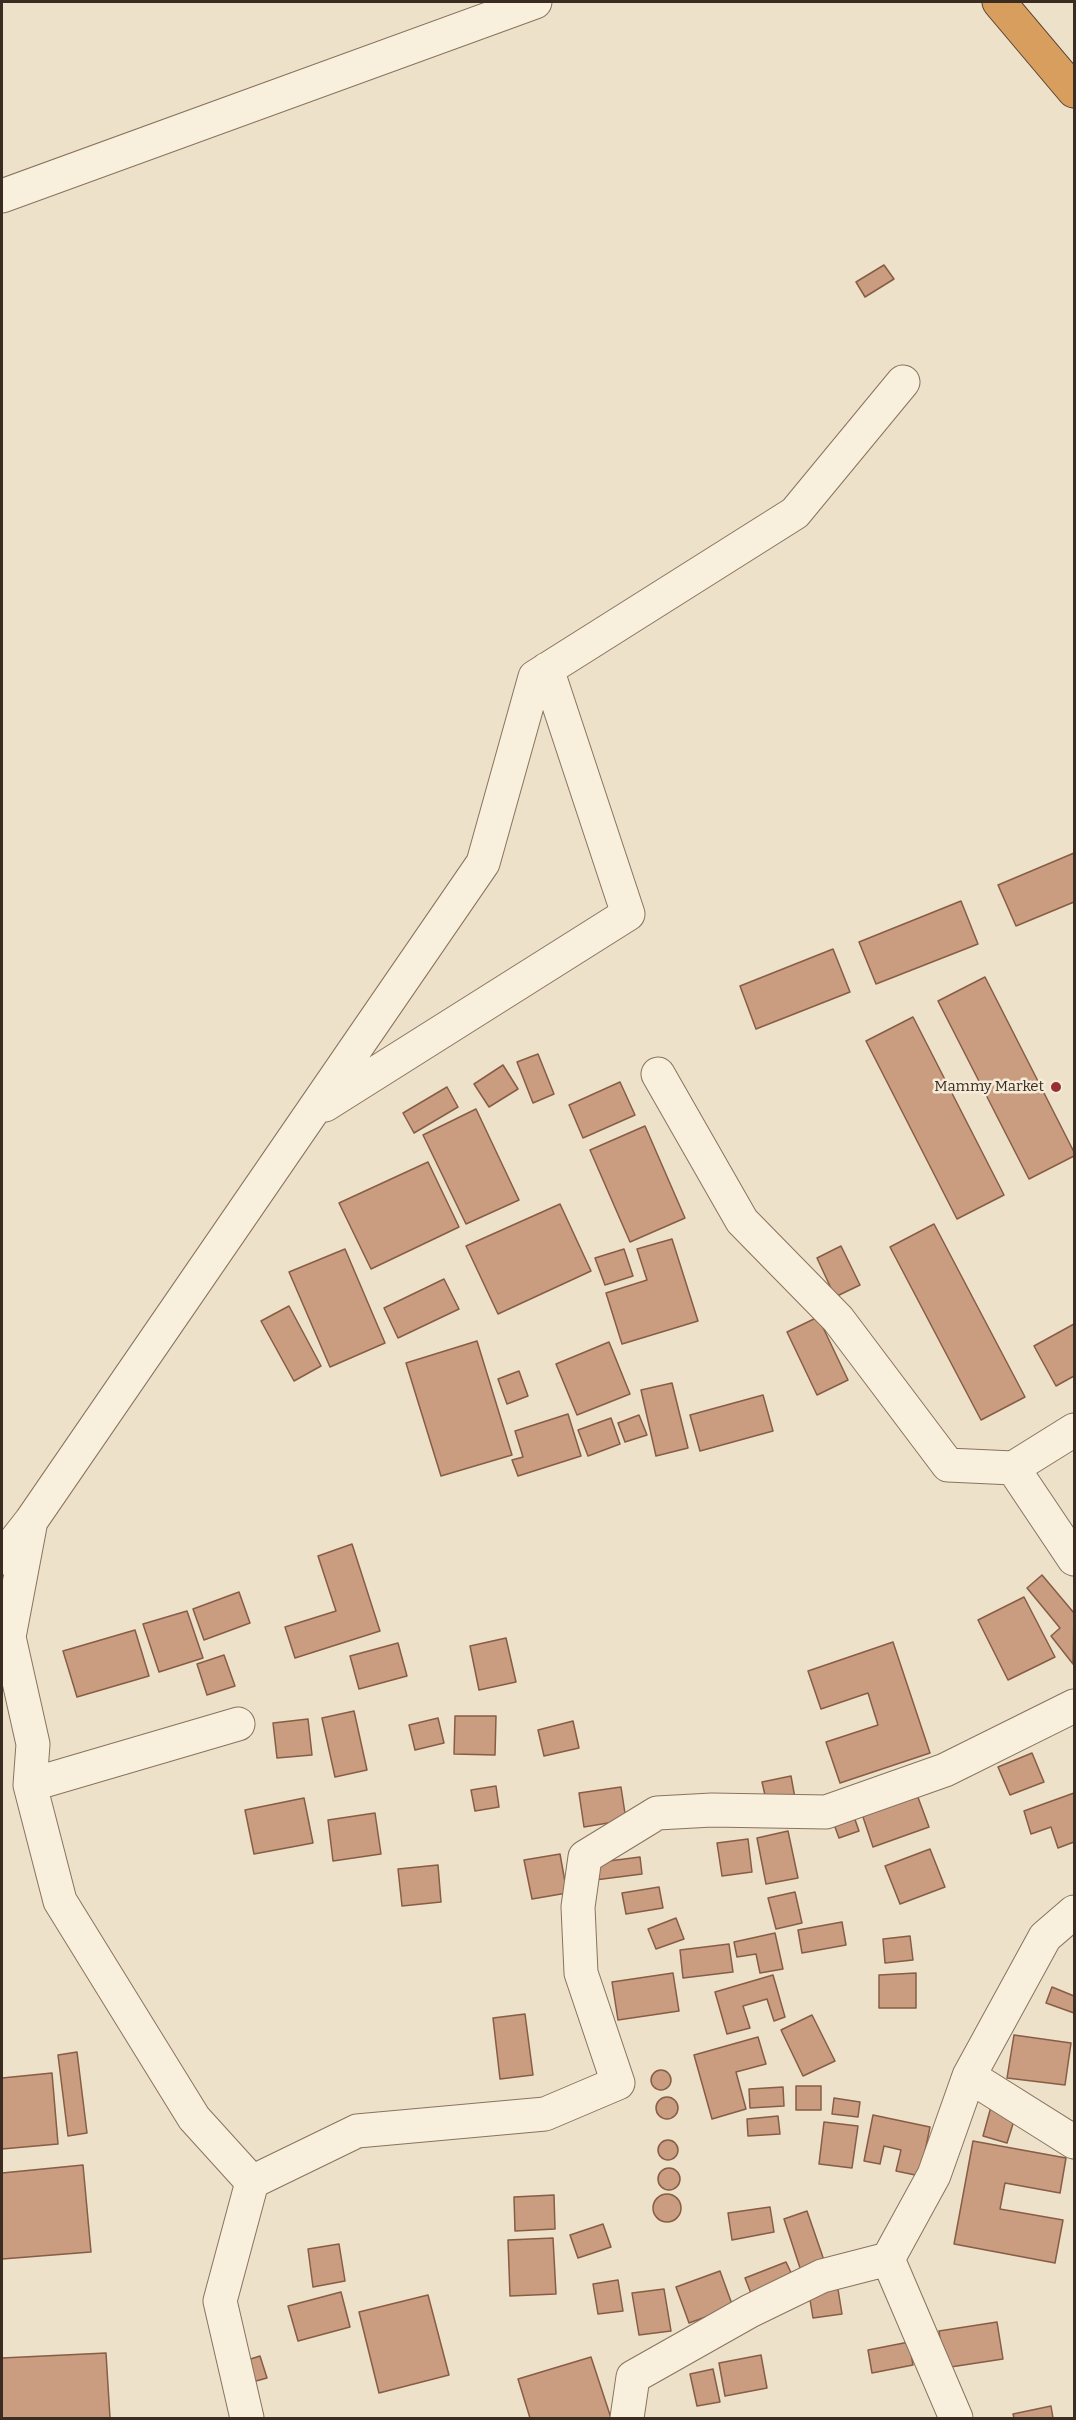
<!DOCTYPE html>
<style>
body{margin:0}
#map{position:relative;width:1076px;height:2420px;overflow:hidden;background:#ede1c9;font-family:Bitter,serif}
canvas{display:block}
.frame{position:absolute;inset:0;border:3px solid #3a2c21;pointer-events:none}
</style>
<div id="map">
<canvas width="1076" height="2420"></canvas>
<div class="frame"></div>
</div>
<script>
const context = document.querySelector('canvas').getContext('2d');
context.lineJoin = 'round';
function fillPath(path, color) { context.fillStyle = color; context.fill(path, 'evenodd'); }
function stroke(path, color, width, dash) { context.strokeStyle = color; context.lineWidth = width; context.lineCap = dash ? 'butt' : 'round'; context.setLineDash(dash || []); context.stroke(path); }
function label(font, color, halo, rows, align = 'center') {
  context.font = font + ' Bitter,serif'; context.lineWidth = 5; context.setLineDash([]); context.textBaseline = 'middle'; context.strokeStyle = halo; context.fillStyle = color; for (const [text, x, y, turn = 0] of rows) {
    context.save(); context.translate(x, y); context.rotate((+turn || 0) * Math.PI / 180); context.textAlign = isNaN(turn) ? turn : align; if (halo) context.strokeText(text, 0, 0); context.fillText(text, 0, 0); context.restore();
  }
}
const building = new Path2D(`
 M884,265L894,279L865,297L856,282Z
 M1074,853V902L1016,926L998,885Z
 M961,901L978,944L876,984L859,942Z
 M833,949L850,992L756,1029L740,986Z
 M985,977L1074,1152V1156L1029,1179L938,1001Z
 M913,1017L1004,1195L957,1219L866,1041Z
 M538,1054L554,1094L533,1103L517,1062Z
 M503,1065L518,1089L489,1107L474,1084Z
 M620,1082L635,1115L583,1138L569,1105Z
 M447,1087L458,1107L414,1133L403,1113Z
 M476,1109L519,1200L466,1224L423,1135Z
 M645,1126L685,1218L630,1242L590,1150Z
 M428,1162L459,1227L371,1269L339,1203Z
 M560,1204L591,1271L498,1314L466,1246Z
 M934,1224L1025,1397L981,1420L890,1247Z
 M672,1239L698,1321L622,1344L606,1293L647,1280L637,1249Z
 M841,1246L860,1285L835,1297L817,1258Z
 M345,1249L385,1343L330,1367L289,1272Z
 M624,1249L633,1276L605,1285L595,1258Z
 M444,1279L459,1309L398,1338L384,1308Z
 M289,1306L321,1366L294,1381L261,1321Z
 M818,1317L848,1380L817,1395L787,1332Z
 M1074,1324V1376L1056,1386L1034,1346Z
 M477,1341L512,1455L441,1476L406,1363Z
 M609,1342L630,1394L577,1415L556,1364Z
 M519,1371L528,1396L507,1404L498,1379Z
 M672,1383L688,1448L656,1456L641,1390Z
 M763,1395L773,1431L700,1451L690,1415Z
 M568,1414L581,1456L518,1476L512,1460L523,1457L515,1431Z
 M639,1415L647,1435L625,1442L618,1423Z
 M611,1418L620,1444L588,1456L578,1430Z
 M352,1544L380,1631L295,1658L285,1627L336,1611L318,1556Z
 M1042,1575L1074,1613L1073,1664L1051,1636L1060,1628L1027,1588Z
 M239,1592L250,1623L204,1640L193,1609Z
 M1024,1597L1055,1657L1008,1680L978,1620Z
 M187,1611L203,1658L159,1672L143,1624Z
 M135,1630L149,1676L77,1697L63,1651Z
 M506,1638L516,1682L479,1690L470,1646Z
 M893,1642L930,1753L840,1783L826,1742L878,1725L868,1693L821,1709L808,1671Z
 M398,1643L407,1676L359,1689L350,1656Z
 M224,1655L235,1686L207,1695L197,1664Z
 M354,1711L367,1770L335,1777L322,1718Z
 M455,1716H496L495,1755L454,1754Z
 M438,1718L444,1743L415,1750L409,1725Z
 M308,1719L312,1755L277,1758L273,1723Z
 M573,1721L579,1748L544,1756L538,1730Z
 M1032,1753L1044,1782L1010,1795L998,1767Z
 M791,1776L795,1798L767,1804L762,1782Z
 M496,1786L499,1807L475,1811L471,1790Z
 M621,1787L626,1820L584,1827L579,1793Z
 M916,1792L929,1827L873,1847L861,1811Z
 M1074,1793V1842L1058,1848L1051,1827L1031,1834L1024,1811Z
 M304,1798L313,1843L254,1854L245,1810Z
 M851,1808L859,1831L839,1838L831,1816Z
 M375,1813L381,1854L333,1861L328,1820Z
 M788,1831L798,1878L766,1884L757,1838Z
 M748,1839L752,1872L722,1876L717,1843Z
 M930,1849L945,1887L900,1904L885,1866Z
 M560,1854L567,1893L532,1899L524,1860Z
 M640,1857L642,1874L595,1880L593,1863Z
 M438,1865L441,1902L402,1906L398,1869Z
 M659,1887L663,1908L626,1914L622,1893Z
 M795,1892L802,1923L776,1929L768,1898Z
 M676,1918L684,1939L656,1949L648,1929Z
 M842,1922L846,1945L802,1953L798,1930Z
 M775,1933L783,1969L760,1973L756,1954L737,1957L734,1942Z
 M910,1936L913,1960L885,1963L883,1939Z
 M729,1944L733,1972L683,1978L680,1950Z
 M673,1973L679,2011L618,2020L612,1982Z
 M916,1973V2008H879V1975Z
 M773,1975L785,2017L774,2021L767,1999L743,2006L750,2028L727,2034L715,1992Z
 M1052,1987L1074,1996V2013L1046,2003Z
 M525,2014L533,2075L500,2079L493,2018Z
 M812,2015L835,2061L803,2076L781,2030Z
 M1014,2035L1071,2043L1065,2085L1007,2078Z
 M758,2037L766,2064L736,2072L746,2109L712,2119L694,2055Z
 M77,2052L87,2133L68,2136L58,2055Z
 M651 2080a10 10 0 1 1 20 0a10 10 0 1 1-20 0Z
 M52,2073L58,2144L2,2149V2078Z
 M796,2086H821V2110H796Z
 M783,2087L784,2106L750,2108L749,2089Z
 M656 2108a11 11 0 1 1 22 0a11 11 0 1 1-22 0Z
 M834,2098L860,2102L858,2117L832,2114Z
 M992,2103L1017,2111L1007,2143L983,2136Z
 M873,2115L930,2127L920,2176L896,2171L901,2150L884,2146L880,2164L864,2161Z
 M778,2116L780,2134L748,2136L747,2119Z
 M824,2122L858,2126L852,2168L819,2164Z
 M658 2150a10 10 0 1 1 20 0a10 10 0 1 1-20 0Z
 M973,2141L1066,2158L1060,2193L1005,2183L1000,2209L1063,2220L1055,2263L954,2244Z
 M83,2165L91,2252L2,2259V2173Z
 M658 2179a11 11 0 1 1 22 0a11 11 0 1 1-22 0Z
 M653 2208a14 14 0 1 1 28 0a14 14 0 1 1-28 0Z
 M554,2195L555,2229L515,2231L514,2197Z
 M770,2207L774,2232L732,2240L728,2213Z
 M807,2211L827,2269L803,2277L784,2219Z
 M603,2224L611,2247L578,2258L570,2235Z
 M553,2238L556,2294L510,2296L508,2240Z
 M339,2244L345,2281L313,2287L308,2249Z
 M786,2262L794,2279L752,2296L745,2278Z
 M720,2271L733,2307L689,2323L676,2287Z
 M618,2280L623,2311L598,2314L593,2284Z
 M837,2283L842,2314L813,2318L808,2288Z
 M664,2289L671,2331L639,2335L632,2293Z
 M341,2292L350,2327L298,2341L288,2306Z
 M428,2295L449,2375L379,2393L359,2312Z
 M997,2322L1003,2359L944,2368L939,2331Z
 M909,2342L913,2365L872,2373L868,2350Z
 M106,2353L110,2418H2V2358Z
 M761,2355L767,2388L725,2396L719,2363Z
 M260,2356L267,2378L245,2384L238,2363Z
 M591,2357L611,2418H530L518,2379Z
 M713,2369L720,2402L697,2406L690,2374Z
 M1051,2406L1053,2418H1014L1013,2414Z`);
fillPath(building, '#ca9c80');
stroke(building, '#875d45', 1.5);
const street = new Path2D(`
 M2,196L535,2
 M658,1074L742,1221L838,1319L948,1465L1013,1468L1074,1559
 M325,1105L628,914L547,669
 M1013,1468L1074,1430
 M30,1526L9,1637L33,1744L30,1785L60,1901L194,2118L252,2182
 M2,1558L31,1521L483,863L535,677L795,513L903,382
 M30,1785L238,1724
 M969,2076L1074,2142
 M888,2259L956,2418
 M247,2418L220,2301L252,2182L357,2131L545,2114L618,2083L581,1973L578,1907L585,1857L657,1813L712,1810L826,1812L945,1770L1074,1706
 M627,2418L633,2377L750,2311L822,2276L888,2259L934,2175L969,2076L1045,1937L1074,1912`);
const highway = new Path2D(`
 M999,2L1074,91`);
stroke(street, '#89735e', 35);
stroke(highway, '#574232', 35);
stroke(street, '#f8efdc', 33);
stroke(highway, '#d89e5e', 33);
for (const [x, y, r, color] of [
 [1056,1087,6,"#963035"]
]) { const dot = new Path2D(); dot.arc(x, y, r, 0, 2 * Math.PI); context.fillStyle = color; context.fill(dot); stroke(dot, '#f5ebd8', 2); }
label('15px', '#3a2c21', '#f5ebd8', [
 ["Mammy Market",1044,1087]
], 'right');
</script>
